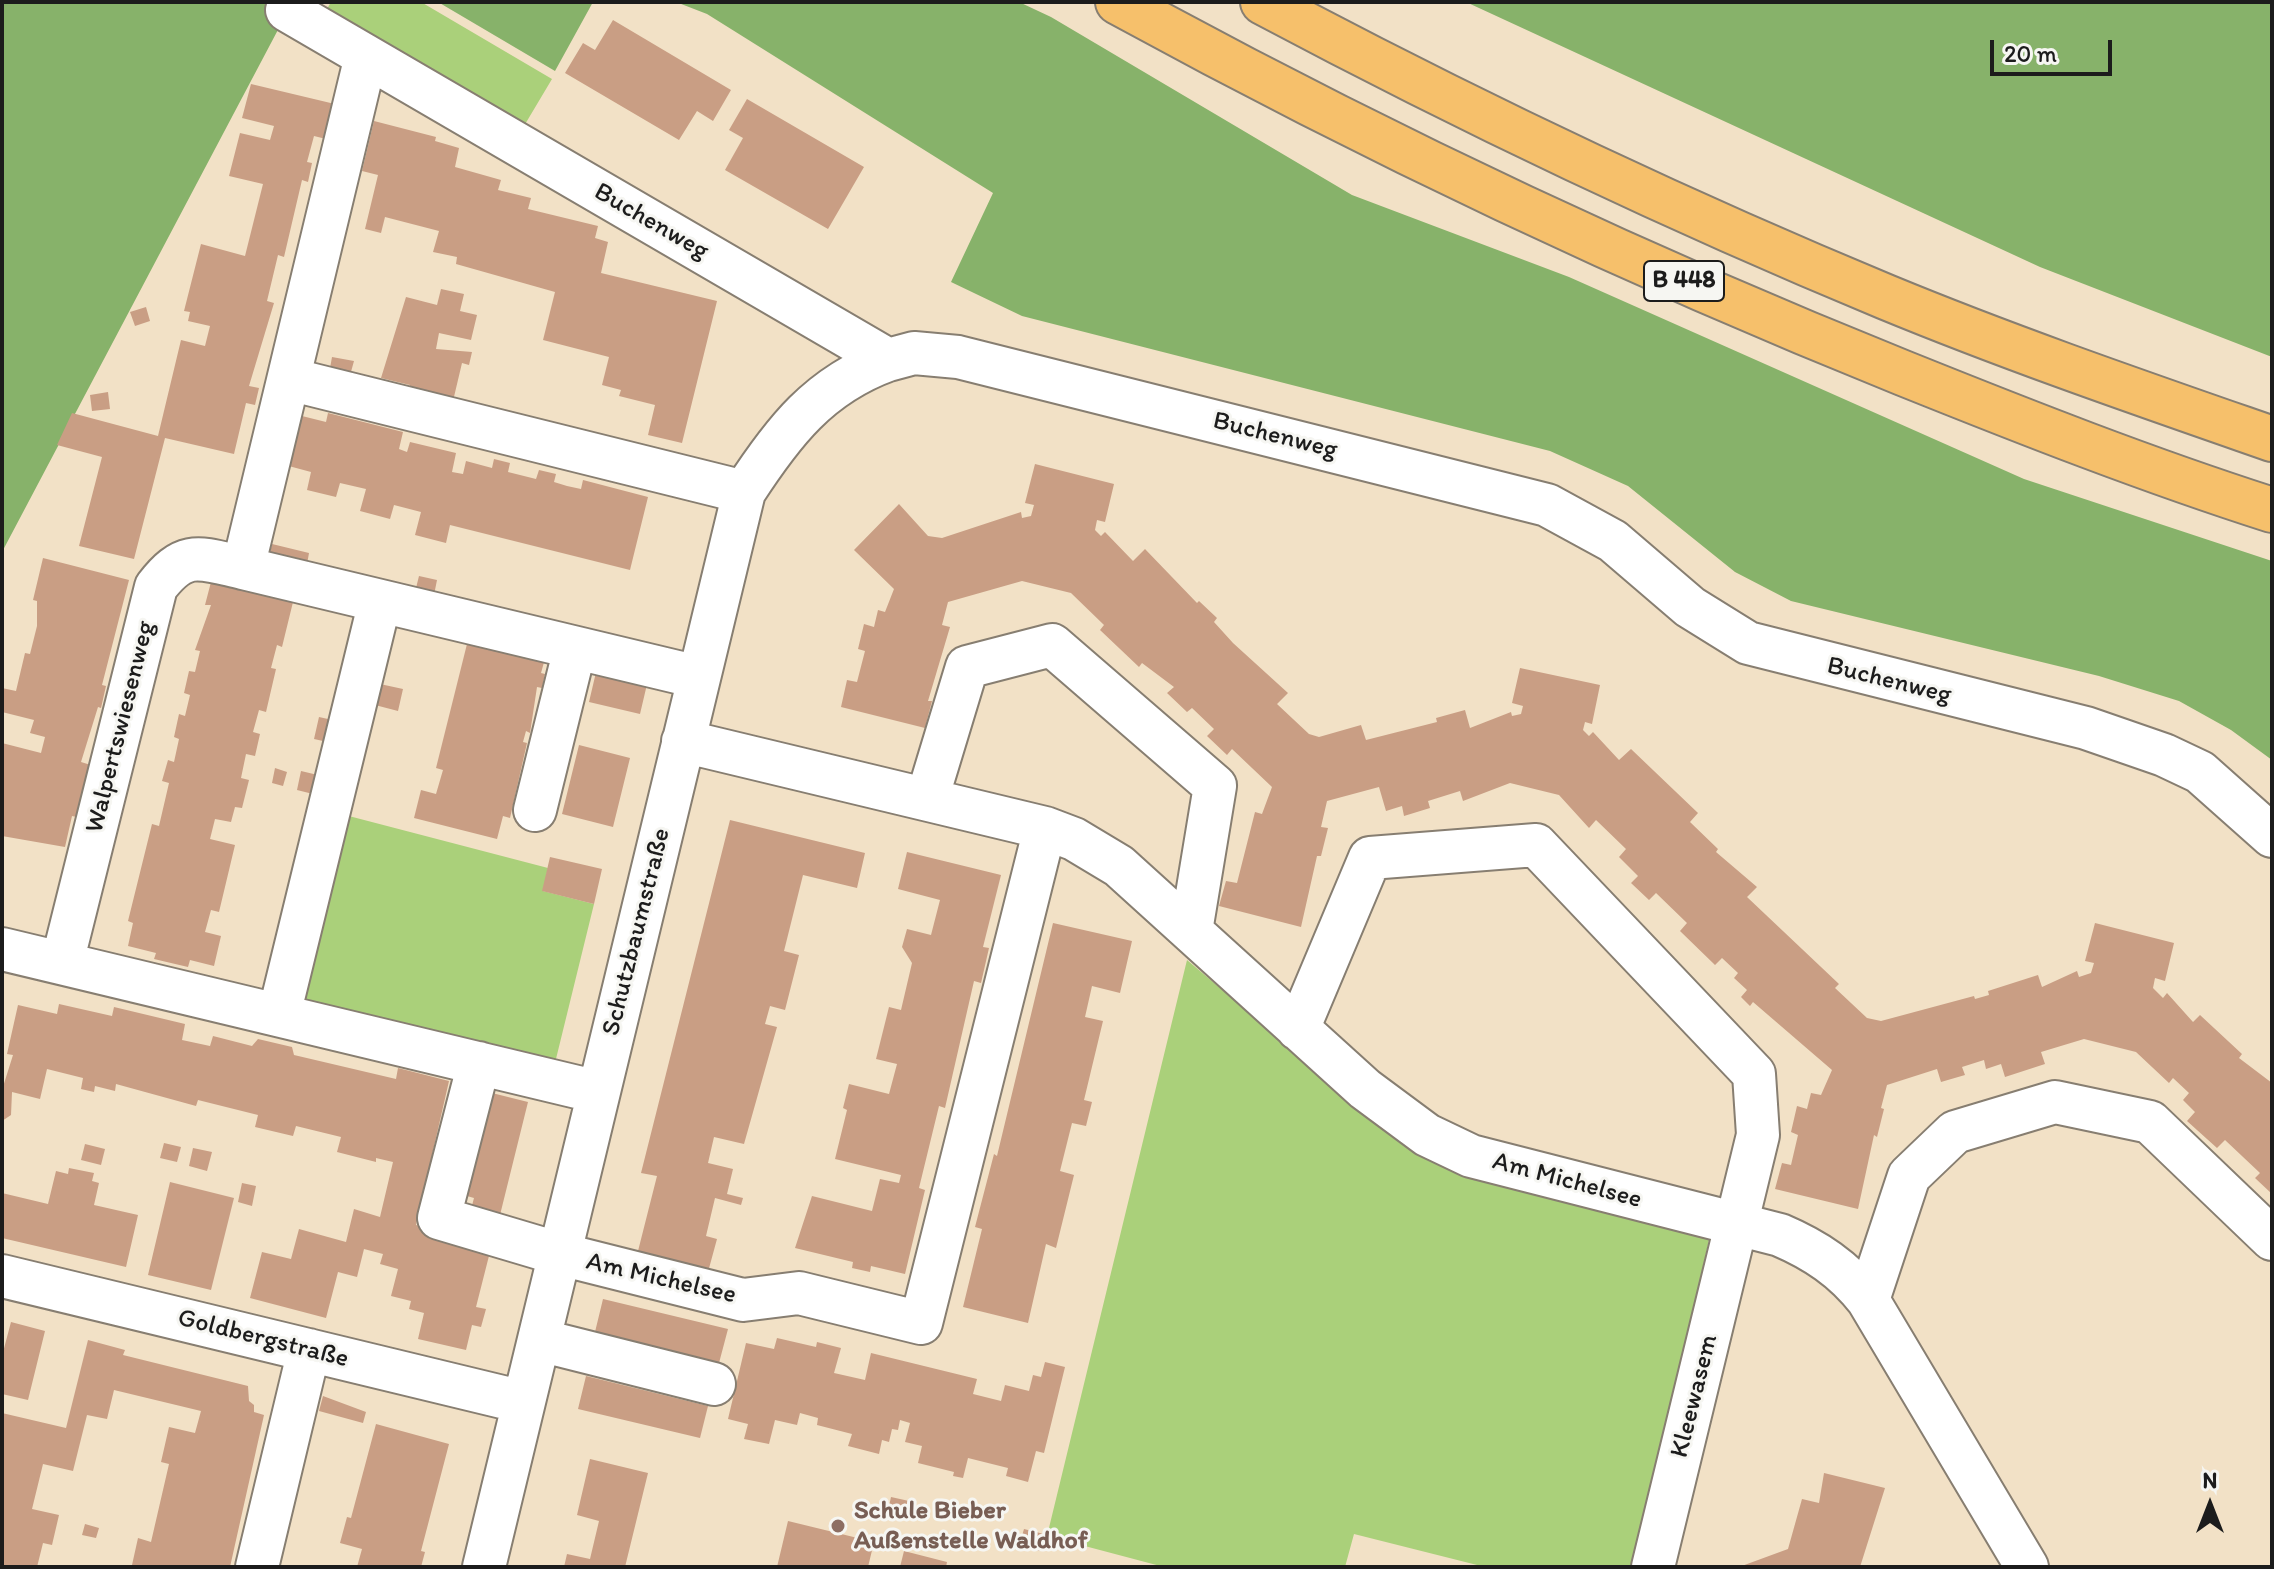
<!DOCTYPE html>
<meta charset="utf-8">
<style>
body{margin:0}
#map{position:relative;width:2274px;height:1569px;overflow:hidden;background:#f2e1c6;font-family:Itim,sans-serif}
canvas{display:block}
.frame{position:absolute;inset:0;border:4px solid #1c1c1c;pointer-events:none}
.north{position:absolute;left:2170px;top:1465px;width:80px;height:80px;-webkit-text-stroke:6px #f6f6f2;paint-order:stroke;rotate:0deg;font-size:22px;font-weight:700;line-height:32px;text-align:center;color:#1c1c1c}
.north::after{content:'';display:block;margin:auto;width:28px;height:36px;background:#1c1c1c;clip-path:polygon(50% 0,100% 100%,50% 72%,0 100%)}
.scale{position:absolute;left:1990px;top:40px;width:122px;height:36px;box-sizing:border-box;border:4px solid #1c1c1c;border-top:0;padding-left:10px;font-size:24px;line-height:28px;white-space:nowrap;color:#1c1c1c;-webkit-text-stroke:6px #f6f6f2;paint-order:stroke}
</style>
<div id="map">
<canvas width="2274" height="1569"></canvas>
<div class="frame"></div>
<div class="north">N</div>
<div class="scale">20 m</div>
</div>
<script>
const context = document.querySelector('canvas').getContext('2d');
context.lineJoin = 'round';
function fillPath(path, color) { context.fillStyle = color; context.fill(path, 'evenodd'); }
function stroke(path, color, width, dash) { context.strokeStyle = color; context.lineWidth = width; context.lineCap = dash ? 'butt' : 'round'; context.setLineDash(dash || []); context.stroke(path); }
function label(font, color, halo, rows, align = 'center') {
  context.font = font + ' Itim,sans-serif'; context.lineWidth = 6; context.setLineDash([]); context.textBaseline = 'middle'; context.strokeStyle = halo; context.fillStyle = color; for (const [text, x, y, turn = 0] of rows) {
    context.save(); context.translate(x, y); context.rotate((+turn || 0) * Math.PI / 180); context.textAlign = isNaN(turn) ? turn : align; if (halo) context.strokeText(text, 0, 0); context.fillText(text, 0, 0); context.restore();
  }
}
fillPath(new Path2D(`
 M331,2H421L552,79L524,126L327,9Z
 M345,815L548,868L543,891L594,904L554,1067L300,1005Z
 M1187,960L1366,1112L1712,1227L1634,1567H1485L1354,1534L1345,1567H1164L1047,1536Z`), '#aad07a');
fillPath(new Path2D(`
 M2,2H324L280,26L2,552Z
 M438,2H593L555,71Z
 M676,2H1019L1051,17L1352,195L1569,277L2024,479L2272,561V760L2231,730L2179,701L2099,676L1791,601L1735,572L1628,486L1550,451L1022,316L951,282L993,193L707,14Z
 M1466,2H2272V357L2040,267Z`), '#87b26a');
fillPath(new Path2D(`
 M613,20L731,90L713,121L697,111L679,140L565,73L583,43L595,50Z
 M251,84L339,105L330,140L314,136L307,162L312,163L308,182L302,180L284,257L278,255L267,301L274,303L249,386L259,388L255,405L246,403L234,454L165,438L134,559L79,546L102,457L57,445L72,413L158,436L181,340L205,346L210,326L188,321L190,312L184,311L201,244L245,256L263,184L229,176L240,133L270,140L274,126L242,118Z
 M747,99L864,167L828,229L725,170L743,138L729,130Z
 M374,121L436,137L435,141L459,148L455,167L501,180L498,190L531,198L528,209L598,226L595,238L608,242L601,273L717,301L682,443L648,435L655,405L619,396L621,390L602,385L609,357L543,340L555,292L456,264L457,257L433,252L439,231L385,217L381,233L365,229L378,175L362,171Z
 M441,289L464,294L460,311L477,315L471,340L439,333L436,349L472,352L469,365L462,363L453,401L409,390L410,385L381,378L406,297L437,305Z
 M146,307L150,321L135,326L130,312Z
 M332,357L354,361L349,379L329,374Z
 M108,392L110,409L92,411L90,395Z
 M328,413L403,432L399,449L407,452L410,442L456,453L452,472L463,474L466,461L492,468L494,459L510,463L508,472L536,479L539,470L556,474L554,482L567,486L581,489L583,480L648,497L630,570L450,525L446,543L415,535L421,512L394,505L390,519L360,511L366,489L340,483L336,497L307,490L311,472L285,465L298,415L326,422Z
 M1035,464L1114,484L1105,522L1097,520L1095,530L1101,536L1105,532L1133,561L1145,549L1197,603L1199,601L1217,618L1214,622L1233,643L1288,693L1277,704L1309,734L1319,737L1361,725L1366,740L1437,722L1436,718L1465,710L1470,728L1511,712L1512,716L1521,714L1523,706L1512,703L1520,668L1600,685L1592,724L1585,722L1583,730L1589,736L1593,732L1619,760L1631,749L1698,813L1690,822L1718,849L1716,852L1757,887L1747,897L1839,984L1835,988L1867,1018L1881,1021L1974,996L1975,999L1989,995L1988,991L2038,975L2042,987L2077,971L2079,977L2091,973L2094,963L2085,961L2095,923L2174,943L2165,981L2155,978L2153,988L2163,998L2167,993L2193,1022L2200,1015L2242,1054L2239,1058L2272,1083V1194L2255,1178L2260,1173L2225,1140L2217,1148L2187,1121L2195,1112L2183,1100L2189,1093L2173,1078L2169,1083L2136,1052L2084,1039L2041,1052L2045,1064L2005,1077L2001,1064L1986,1069L1984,1060L1962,1067L1965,1075L1941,1082L1937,1069L1887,1085L1881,1108L1884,1109L1877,1137L1874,1135L1858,1209L1775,1189L1782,1163L1791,1165L1798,1135L1791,1132L1797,1106L1807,1109L1811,1093L1821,1095L1832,1070L1753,1002L1750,1006L1741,997L1747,990L1734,978L1738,973L1722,958L1715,965L1680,931L1687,923L1656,893L1649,900L1631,883L1638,876L1619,857L1626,849L1596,820L1589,828L1559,795L1510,783L1463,801L1460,791L1428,801L1430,808L1404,816L1402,806L1386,811L1379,787L1327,801L1321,827L1328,828L1321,856H1317L1301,927L1219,906L1226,881L1237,883L1255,812L1262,814L1272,787L1232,749L1227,755L1207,736L1214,729L1192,708L1187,712L1167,693L1174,687L1142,663L1139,667L1100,630L1104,625L1071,593L1022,581L948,602L942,625L950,627L928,701H932L925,728L841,707L847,680L857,682L865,651L858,649L864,624L874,627L878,610L885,612L894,589L854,550L899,504L928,536L942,538L1021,512L1022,518L1031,516L1034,505L1025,503Z
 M272,544L309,553L306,570L268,561Z
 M43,558L129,580L102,685L106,686L101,708L98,707L81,762L94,766L81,818L72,816L65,847L2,836V743L41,753L45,737L30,733L34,720L2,712V688L16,691L25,653L30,654L37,626V601L33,600Z
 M419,576L437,580L433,600L414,596Z
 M211,582L293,602L282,647L277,645L271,668L276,669L266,712L259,710L253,732L260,734L255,756L246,754L241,778L249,780L242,808L235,807L231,822L215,819L210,839L235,845L219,912L211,910L205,932L221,936L214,966L190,960L188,967L154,959L156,953L128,946L133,923L128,921L152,824L159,826L169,783L162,781L168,760L174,762L179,739L174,737L179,714L185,716L190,695L184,693L189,671L195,672L200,651L195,650L211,605H205Z
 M469,636L546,655L541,673L545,674L542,688L537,687L530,733L526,731L523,742L527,743L510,818L503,816L497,839L414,818L421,790L436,794L443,770L436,768Z
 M597,668L648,680L640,714L589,702Z
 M380,684L403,689L398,711L375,705Z
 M319,717L337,721L332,743L314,739Z
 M579,745L630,758L613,827L562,814Z
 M275,768L287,772L283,786L272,783Z
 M301,771L322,776L317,795L297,790Z
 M730,820L865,853L857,888L803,875L784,951L799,955L785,1010L770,1006L765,1024L777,1027L744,1144L714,1137L708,1163L733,1169L727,1194L743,1198L741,1205L715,1198L706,1236L717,1239L708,1272L637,1255L657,1176L641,1173Z
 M907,852L1001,875L983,947L989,948L981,983L974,981L945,1108L939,1106L919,1188L925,1190L905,1274L871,1266L870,1272L852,1268L853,1262L795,1248L812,1196L872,1211L880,1179L899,1183L901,1175L835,1159L847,1110L843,1108L849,1084L889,1094L897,1064L876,1059L889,1007L901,1010L912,963L902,947L907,929L931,935L940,900L898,889Z
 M550,857L602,869L594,904L542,891Z
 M1053,923L1132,941L1120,993L1092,986L1085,1017L1103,1021L1084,1100L1092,1102L1086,1126L1072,1123L1060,1171L1074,1175L1056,1248L1046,1244L1028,1323L963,1307L982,1229L975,1227L994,1154L997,1156Z
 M59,1004L112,1016L114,1007L185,1024L182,1040L210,1046L213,1036L252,1046L258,1039L292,1047L294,1055L396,1079L398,1068L449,1081L416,1225L492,1244L476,1307L486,1309L481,1327L472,1325L466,1350L418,1339L424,1313L409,1309L411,1301L391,1296L398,1269L380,1264L383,1254L364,1249L357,1277L338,1272L326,1318L250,1298L262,1252L291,1259L299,1229L346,1242L354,1209L380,1217L393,1162L376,1158V1162L337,1152L341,1137L296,1126L293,1136L255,1127L258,1115L198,1100L196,1106L116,1084L115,1091L95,1086L94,1092L81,1089L83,1078L47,1069L40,1099L12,1092L11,1115L2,1121V1090L13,1055L7,1054L18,1005L57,1014Z
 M492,1093L528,1102L499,1219L470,1213L474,1198L467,1196Z
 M164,1143L181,1147L177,1162L160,1158Z
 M85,1144L105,1149L101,1165L81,1160Z
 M193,1148L212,1152L207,1171L189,1166Z
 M69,1168L94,1173L92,1181L99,1183L94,1205L138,1215L126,1267L2,1238V1193L48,1204L56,1171L68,1174Z
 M170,1182L234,1198L211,1290L148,1275Z
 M242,1183L256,1186L252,1206L238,1202Z
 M603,1299L728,1329L719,1363L595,1332Z
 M11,1322L45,1331L28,1400L2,1394V1356Z
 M777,1338L816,1347L817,1342L841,1348L834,1373L865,1380L871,1353L977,1379L973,1394L1001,1401L1005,1385L1029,1391L1033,1375L1041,1377L1045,1362L1065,1367L1044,1453L1036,1451L1028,1482L1006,1476L1008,1468L968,1458L963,1478L953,1476L954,1472L918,1463L922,1446L905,1442L910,1423L900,1420L898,1430L892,1429L889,1442L882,1440L879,1454L848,1446L852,1434L817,1425L818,1418L800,1413L797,1425L775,1420L769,1444L744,1439L748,1424L728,1419L746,1343L774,1349Z
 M88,1340L125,1350L123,1355L248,1386L249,1401L254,1405V1412L264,1415L230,1567L132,1565L138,1538L151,1542L169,1464L161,1462L169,1427L195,1433L201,1411L114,1390L107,1419L87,1415L73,1471L43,1464L32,1509L59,1515L52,1545L43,1543L37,1567H2V1413L66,1428Z
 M586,1376L708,1406L700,1438L578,1409Z
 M323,1396L366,1412L363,1423L319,1411Z
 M376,1424L449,1444L421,1551L425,1552L421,1567H357L362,1549L340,1543L347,1517L351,1518Z
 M590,1459L648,1473L625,1567H564L567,1554L590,1559L599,1521L577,1515Z
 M1824,1473L1885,1488L1860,1567H1739L1788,1549L1802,1499L1819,1503Z
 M891,1497L909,1501L906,1515L888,1511Z
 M788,1521L874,1542L868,1567H777Z
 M85,1524L99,1528L96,1538L82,1535Z
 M1024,1529L1044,1534L1040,1551L1019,1546Z
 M904,1551L947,1562L946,1567H900Z`), '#c99e84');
const minor = new Path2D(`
 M287,10L888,360L914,353L958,357L1547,505L1613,541L1690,607L1748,643L2086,728L2164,755L2200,772L2272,836
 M289,379L744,492
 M243,568L698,677
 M683,741L1045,828L1074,839L1119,866L1365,1089L1427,1135L1471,1156L1780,1235C1815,1250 1844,1269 1868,1300L2027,1567
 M927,799L967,667L1052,645L1215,786L1191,931
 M535,810L575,648
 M2,949L598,1092
 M62,963L156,587C185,549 200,558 243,568L366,56
 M279,1015L380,601
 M1298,1029L1370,858L1536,845L1754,1074L1758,1135L1653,1567
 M479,1063L439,1218L560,1254L743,1300L799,1293L921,1323L1045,828
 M2,1276L523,1402
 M1868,1300L1909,1176L1955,1132L2055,1102L2150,1122L2272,1239
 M539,1340L714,1384
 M257,1567L309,1350
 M484,1567L744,492C783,432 819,385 888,360`);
const major = new Path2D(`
 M1118,2C1372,141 1634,265 1903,373C2025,422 2147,470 2272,510
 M1263,2C1466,110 1674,209 1886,297C2012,349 2143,394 2272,439`);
stroke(minor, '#877e71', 46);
stroke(major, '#877e71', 48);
stroke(minor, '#fff', 42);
stroke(major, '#f6c06b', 44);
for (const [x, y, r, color] of [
 [838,1526,8,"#8d6e63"]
]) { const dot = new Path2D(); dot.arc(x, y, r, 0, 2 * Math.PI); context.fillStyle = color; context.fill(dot); stroke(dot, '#f6f6f2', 3); }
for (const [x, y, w] of [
 [1684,281,80]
]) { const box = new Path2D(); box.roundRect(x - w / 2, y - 20, w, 40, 6); context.fillStyle = '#f6f6f2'; context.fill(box); stroke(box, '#1c1c1c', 2); }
label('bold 24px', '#1c1c1c', null, [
 ["B 448",1684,281]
]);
label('26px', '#1c1c1c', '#f6f6f2', [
 ["Buchenweg",651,222,30],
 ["Buchenweg",1275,436,14],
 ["Buchenweg",1889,681,14],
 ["Walpertswiesenweg",121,727,-76],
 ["Schutzbaumstraße",637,932,-76],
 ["Am Michelsee",1567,1181,15],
 ["Am Michelsee",661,1279,13],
 ["Goldbergstraße",263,1339,14],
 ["Kleewasem",1695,1396,-76]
]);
label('bold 26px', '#785e54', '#f6f6f2', [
 ["Schule Bieber",854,1511],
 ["Außenstelle Waldhof",854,1541]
], 'left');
</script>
